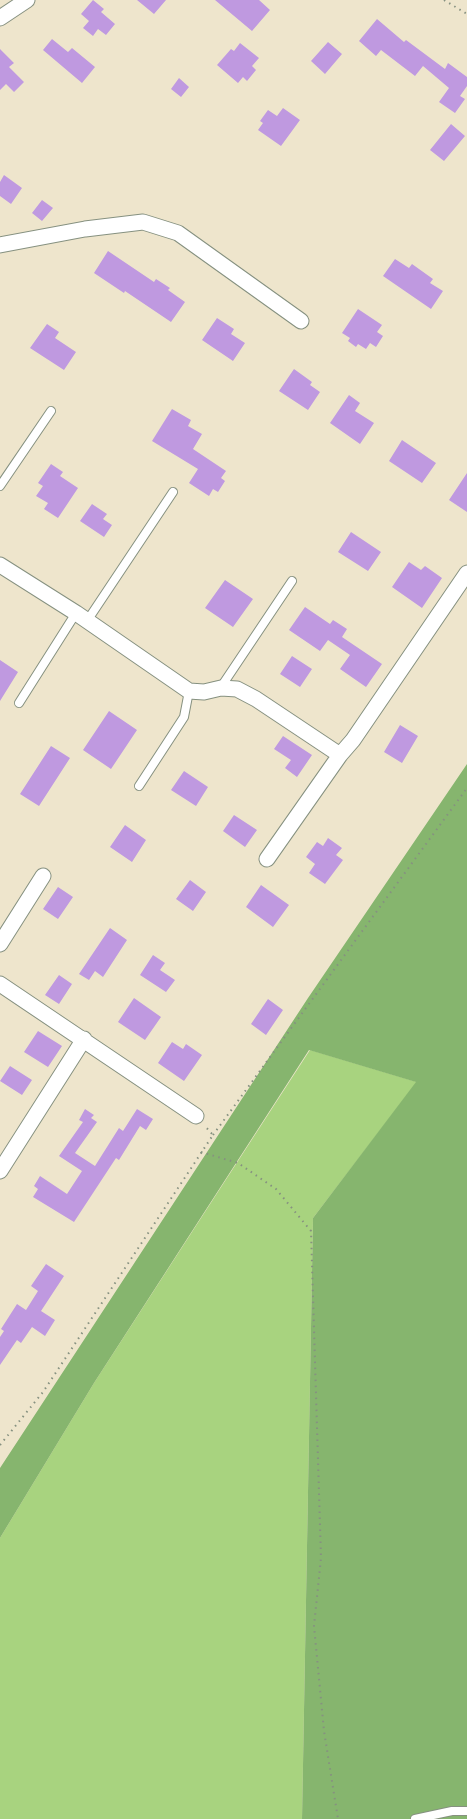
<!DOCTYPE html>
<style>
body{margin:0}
canvas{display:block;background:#eee5cc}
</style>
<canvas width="467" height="1819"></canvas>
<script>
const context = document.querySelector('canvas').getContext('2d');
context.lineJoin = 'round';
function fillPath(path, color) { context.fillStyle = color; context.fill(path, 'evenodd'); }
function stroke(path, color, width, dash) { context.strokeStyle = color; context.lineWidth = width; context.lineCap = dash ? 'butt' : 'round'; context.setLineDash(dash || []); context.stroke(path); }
fillPath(new Path2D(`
 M310,1050L417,1082L313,1218L302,1819H0V1538L94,1383Z`), '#a8d37f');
fillPath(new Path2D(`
 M467,764V1819H302L313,1218L416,1082L309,1050L94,1383L0,1538V1468L308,998Z`), '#86b56e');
fillPath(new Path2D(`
 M93,0L104,9L101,12L115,24L106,35L98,29L93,36L83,28L89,21L81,14Z
 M137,0H166L154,14Z
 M215,0H259L270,10L252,31Z
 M377,19L404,42L406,40L445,69L448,63L467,77V86L460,96L465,99L455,113L439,102L449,88L423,66L415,76L381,50L376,56L359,41Z
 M52,39L68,52L72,48L95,67L82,83L43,50Z
 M328,42L342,54L325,74L311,61Z
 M240,43L259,58L252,66L256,70L247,81L243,77L238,83L217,65L231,49L234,51Z
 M0,49L14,63L9,67L24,82L14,92L6,84L0,90Z
 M179,78L189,87L181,97L171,89Z
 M283,108L300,120L281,146L258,130L263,123L260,121L268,110L277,116Z
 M451,124L465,136L444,161L430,150Z
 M4,175L22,188L11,204L0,196V182Z
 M42,200L53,208L42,221L32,213Z
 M108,251L154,282L156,279L170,288L168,290L185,302L171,322L125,291L124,293L94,273Z
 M395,259L409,268L412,264L433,279L430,283L443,291L431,309L383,276Z
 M358,309L382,325L377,332L383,336L376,347L370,343L366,349L358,344L356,347L348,341L350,338L342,333Z
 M217,318L234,329L231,334L245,343L233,361L202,340Z
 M47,324L59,332L55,338L76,352L64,370L30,348Z
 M294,369L312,382L310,385L320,392L308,410L279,391Z
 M349,395L360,403L355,411L374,423L360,444L330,423Z
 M172,409L191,420L188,426L202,434L193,449L226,471L221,478L225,481L218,492L213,489L209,496L189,483L198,469L152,441Z
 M402,440L436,463L422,483L389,461Z
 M51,464L63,472L60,476L78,488L58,518L44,509L48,503L36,496L43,486L38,483Z
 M467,473V512L449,500Z
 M92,504L107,514L103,519L112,525L104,537L80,521Z
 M351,532L381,552L368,571L338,552Z
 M409,562L421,570L425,566L442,578L422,608L392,587Z
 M225,580L253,599L233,627L205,608Z
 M305,607L330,624L333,620L347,629L342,637L382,664L366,687L340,669L350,655L328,640L320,651L289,630Z
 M292,656L312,669L300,687L280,674Z
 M0,660L18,672L0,701Z
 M109,711L137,730L111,769L83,750Z
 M400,725L418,736L402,763L384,752Z
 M283,736L312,755L297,777L285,768L291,760L274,749Z
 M51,746L70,758L39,806L20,794Z
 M184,771L208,787L196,806L171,790Z
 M234,815L257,830L245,847L223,831Z
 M125,825L146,840L132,862L110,847Z
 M328,838L342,848L336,855L343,860L325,884L309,873L315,864L306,857L317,842L323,846Z
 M190,880L206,892L193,911L176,899Z
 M261,885L289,905L273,927L246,907Z
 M58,887L73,897L58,919L43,909Z
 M110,928L127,940L103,977L95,971L89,980L79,974Z
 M153,955L165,963L160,970L175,980L166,992L140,975Z
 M59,975L72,984L59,1004L45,995Z
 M134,998L161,1017L145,1040L118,1022Z
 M268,999L283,1010L266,1035L251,1024Z
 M38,1031L62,1046L48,1067L24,1052Z
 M172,1042L183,1049L186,1044L202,1055L184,1081L158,1063Z
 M10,1066L32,1080L22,1095L0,1081Z
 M85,1109L94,1115L91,1118L97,1122L75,1153L95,1166L119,1128L123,1131L137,1109L153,1119L146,1130L140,1126L119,1160L116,1158L74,1222L33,1197L38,1189L34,1186L40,1176L67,1194L82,1171L59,1156L83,1122L79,1120Z
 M46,1264L64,1276L41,1311L55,1320L45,1336L32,1327L21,1343L17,1340L0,1365V1337L4,1331L1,1329L17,1304L26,1310L38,1291L31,1286Z`), '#bf99e0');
const service = new Path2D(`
 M0,486L51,411
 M87,621L173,492
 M221,687L292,581
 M19,703L76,613
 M139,786L184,717L189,691
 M415,1819L452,1811H467`);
const minor = new Path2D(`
 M0,18L27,0
 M0,245L85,229L143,222L178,233L301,321
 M0,565L76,613L189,691L204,692L221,688L237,689L256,699L340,755L353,740L467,573
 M267,859L340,755
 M0,944L43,876
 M0,984L196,1116
 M0,1171L84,1039`);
stroke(service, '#869180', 10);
stroke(minor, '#869180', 17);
stroke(new Path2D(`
 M444,0L467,14
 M213,1135L467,788
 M201,1152L238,1163L276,1189L311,1231L321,1558L314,1626L324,1731L338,1819
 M0,1445L43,1392L213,1135L204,1125`), '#869180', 2, [1.5, 4.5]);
stroke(service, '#fff', 8);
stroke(minor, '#fff', 15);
</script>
